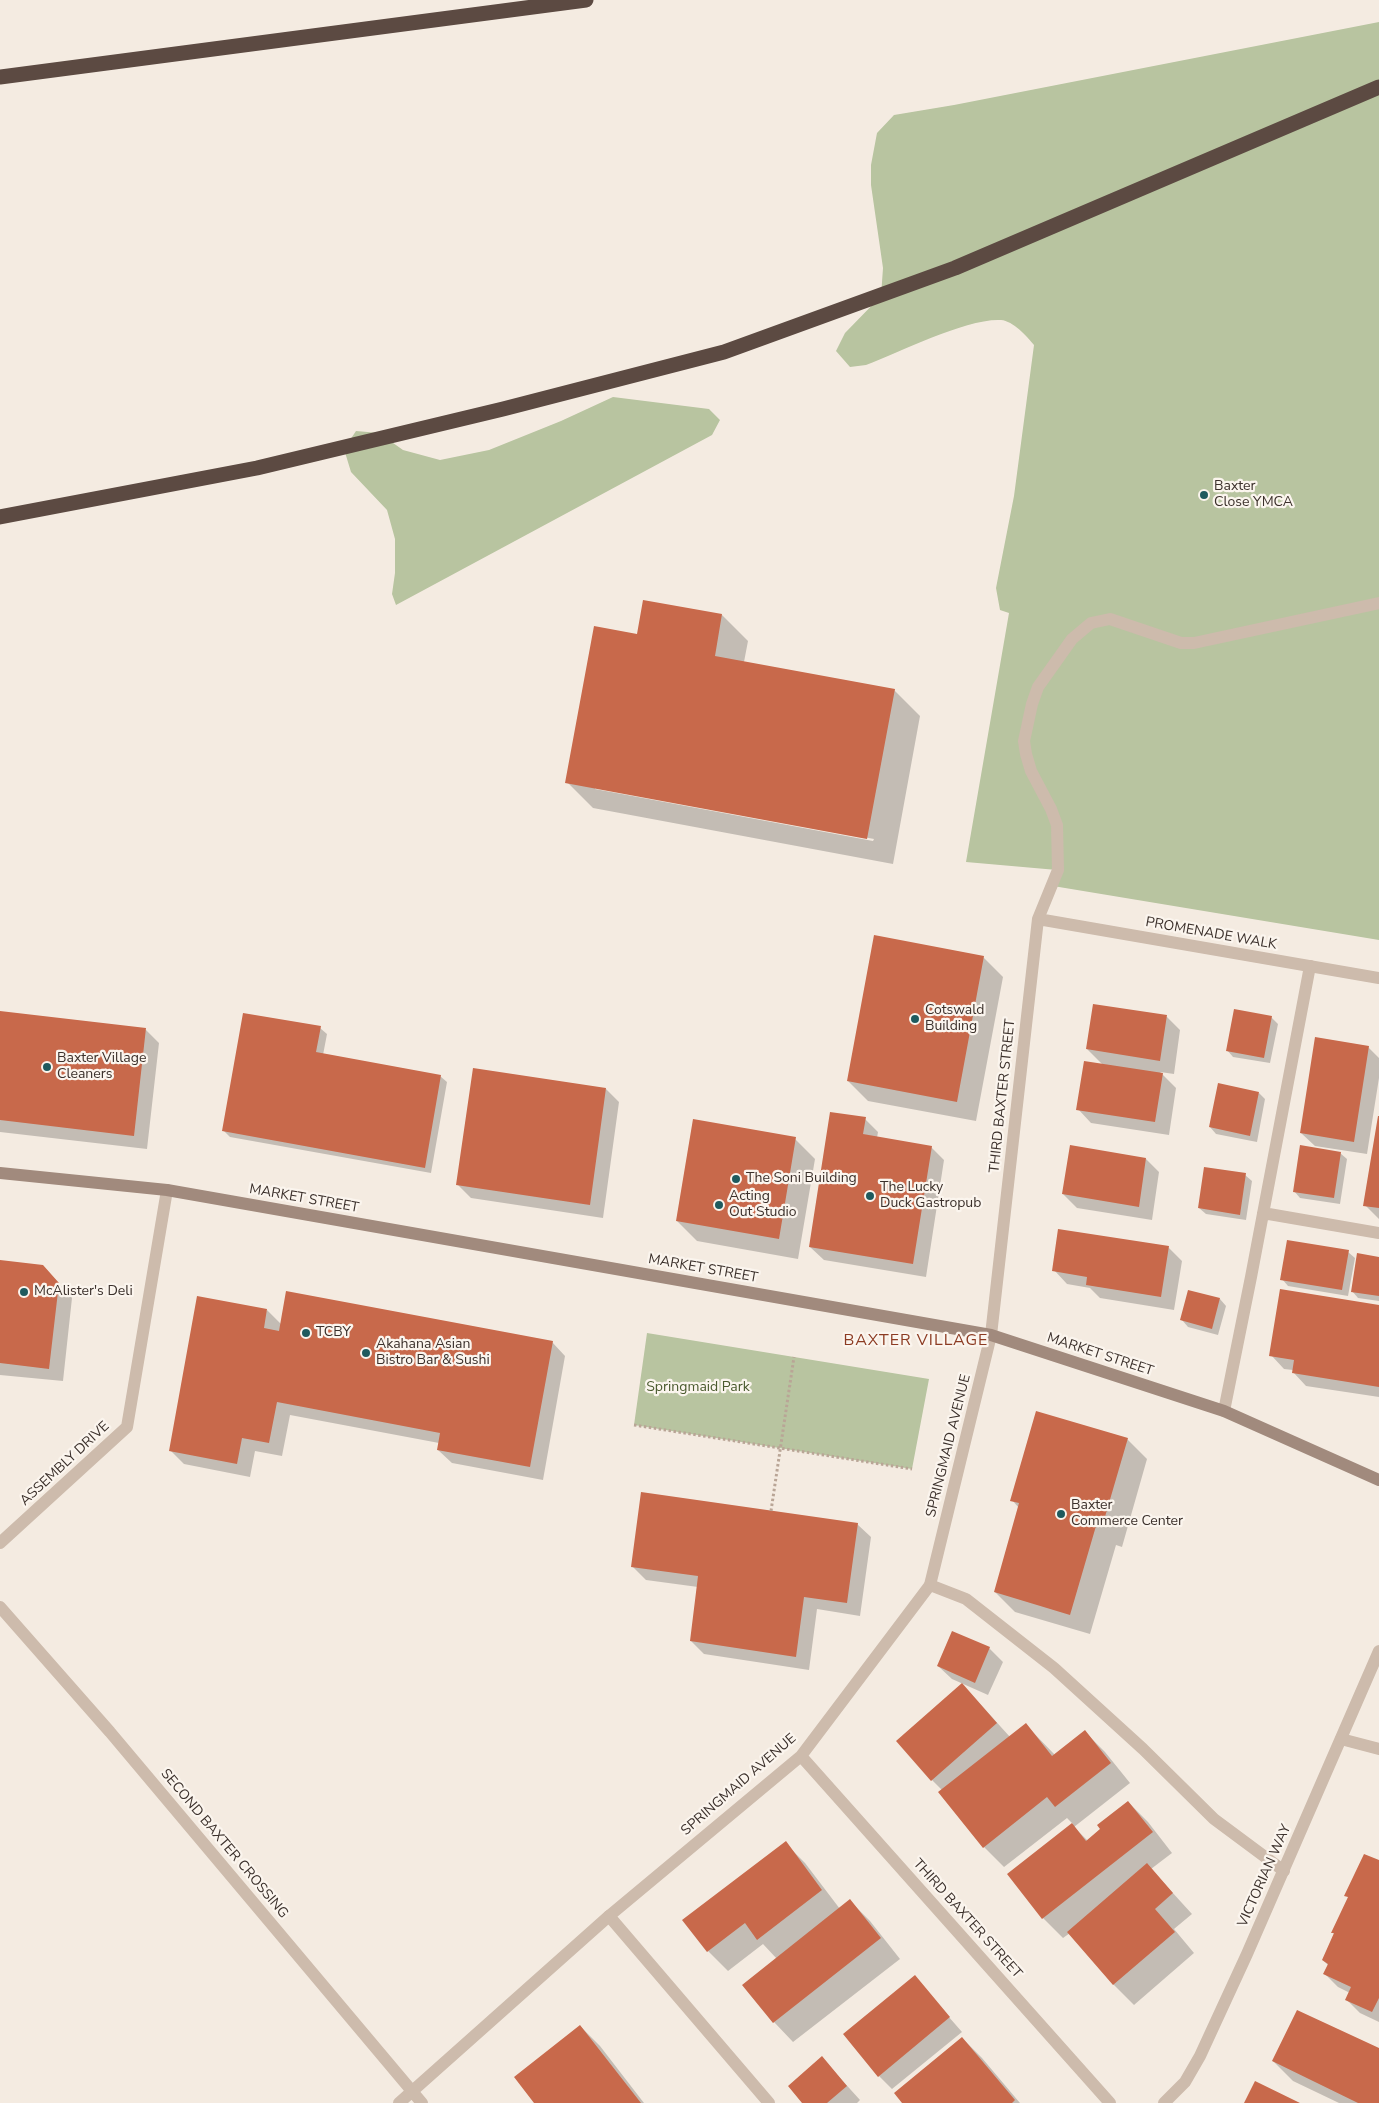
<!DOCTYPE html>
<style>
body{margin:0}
canvas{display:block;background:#f4ebe1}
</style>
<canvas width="1379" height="2103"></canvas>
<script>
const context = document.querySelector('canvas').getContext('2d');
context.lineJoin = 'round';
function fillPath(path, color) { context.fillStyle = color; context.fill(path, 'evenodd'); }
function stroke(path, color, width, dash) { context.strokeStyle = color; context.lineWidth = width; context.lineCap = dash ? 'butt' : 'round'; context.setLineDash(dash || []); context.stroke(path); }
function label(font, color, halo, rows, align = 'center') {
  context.font = font + ' "Nunito Sans",sans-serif'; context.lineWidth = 4.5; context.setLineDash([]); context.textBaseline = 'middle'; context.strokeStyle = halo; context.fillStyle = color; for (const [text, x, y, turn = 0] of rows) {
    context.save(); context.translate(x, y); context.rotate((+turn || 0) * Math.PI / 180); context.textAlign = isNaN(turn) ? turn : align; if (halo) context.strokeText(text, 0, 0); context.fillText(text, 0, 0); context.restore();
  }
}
fillPath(new Path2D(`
 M1379,22V940L1053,886L1057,870L966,862L1009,613L1000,610L996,588L1014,496L1034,345C1027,336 1013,321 1001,320C967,318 900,352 866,365L850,367L836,351L845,333L881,296L883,268L871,185V165L877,133L894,115L954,105Z
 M613,397L709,409L720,420L712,435L396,605L392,594L395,573V539L387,510L351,472L344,449L356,431L379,433L403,450L440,460L489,450L561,421Z
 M647,1333L929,1379L912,1469L634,1425Z`), '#b8c4a0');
fillPath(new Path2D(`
 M644,601L722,615L748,641L744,662L894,690L920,716L893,864L593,808L567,782L638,636ZM595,787L874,839L873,841L595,789Z
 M983,957L1003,977L976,1121L868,1101L848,1081Z
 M1094,1005L1167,1017L1180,1030L1174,1074L1160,1072L1176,1088L1169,1135L1091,1123L1078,1109L1103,1065L1087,1049Z
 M0,1013L146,1030L159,1043L147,1149L0,1132Z
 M1271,1017L1278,1024L1270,1063L1233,1057L1227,1050Z
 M320,1028L327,1034L323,1055L440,1076L447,1082L431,1173L230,1137L224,1131Z
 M1368,1047L1379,1058V1078L1367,1154L1315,1146L1301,1133Z
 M606,1089L619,1102L603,1218L471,1198L458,1185Z
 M1259,1093L1265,1099L1257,1142L1216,1134L1210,1127Z
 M1379,1117V1219L1365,1205Z
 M865,1119L878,1132L877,1138L931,1147L944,1160L926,1277L824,1260L810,1247Z
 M795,1139L815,1159L798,1259L697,1241L677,1221Z
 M1340,1153L1347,1159L1340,1204L1300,1198L1294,1191Z
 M1146,1159L1159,1172L1152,1220L1077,1208L1063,1194Z
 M1245,1175L1252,1181L1246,1220L1206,1214L1199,1208Z
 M1168,1247L1182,1261L1174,1310L1100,1298L1090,1288L1067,1284L1054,1270Z
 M1348,1252L1355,1258L1348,1296L1288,1286L1282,1279Z
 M1379,1258V1301L1358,1298L1352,1291Z
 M0,1262L43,1266L72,1298L63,1381L0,1375Z
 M1220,1299L1226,1306L1218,1335L1188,1327L1182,1320Z
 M1379,1307V1397L1306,1386L1293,1372V1370L1284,1369L1271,1355Z
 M267,1310L282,1325L552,1342L565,1356L543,1480L452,1463L438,1450L439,1443L290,1415L282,1456L255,1451L250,1477L184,1464L171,1451Z
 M1127,1439L1147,1459L1122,1547L1116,1545L1090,1634L1015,1612L995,1592L1019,1508L1012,1500Z
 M857,1524L871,1537L860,1616L817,1609L809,1670L704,1654L691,1641L698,1587L646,1580L632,1566Z
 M989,1648L1003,1662L988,1695L952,1679L938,1666Z
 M962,1684L1010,1737L1026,1725L1055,1755L1085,1732L1105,1752L1130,1783L1074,1827L1088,1841L1128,1802L1148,1822L1172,1853L1151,1869L1192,1914L1174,1929L1194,1953L1134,2005L1114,1985L1070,1933L1063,1938L1043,1918L1009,1874L1073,1824L1067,1818L1004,1867L984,1847L942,1790L932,1780Z
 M785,1843L805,1863L840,1909L850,1901L870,1921L900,1959L793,2042L774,2022L777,1959L763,1944L728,1971L708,1951Z
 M1379,1862V2022L1360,2013L1347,2000L1350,1993L1338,1987L1325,1974L1328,1965L1323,1960L1335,1935L1333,1933L1349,1898L1346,1895Z
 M914,1977L962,2032L892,2089L879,2076Z
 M580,2026L600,2046L644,2103H536Z
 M962,2038L982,2058L1020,2103H904Z
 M1379,2050V2103H1339L1293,2081L1273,2061Z
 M822,2058L860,2100L857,2103H804Z`), '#0003');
fillPath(new Path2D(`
 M643,600L722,614L715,656L895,689L867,839L565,783L594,626L637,634Z
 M874,935L984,956L957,1102L847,1081Z
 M1093,1004L1167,1015L1160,1061L1086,1049Z
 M1234,1009L1272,1016L1264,1058L1226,1051Z
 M0,1011L146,1028L134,1136L0,1120Z
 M243,1013L321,1026L316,1052L441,1075L425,1168L222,1131Z
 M1315,1037L1369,1046L1354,1142L1300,1133Z
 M1084,1061L1163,1073L1155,1122L1076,1110Z
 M473,1068L606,1088L590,1205L456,1185Z
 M1218,1083L1259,1092L1250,1136L1209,1127Z
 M830,1112L866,1117L863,1134L932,1146L913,1264L809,1247Z
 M1378,1116H1379V1208L1363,1206Z
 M693,1119L796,1137L779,1239L676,1221Z
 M1070,1145L1146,1158L1139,1207L1062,1194Z
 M1300,1145L1341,1152L1334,1198L1293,1192Z
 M1204,1167L1246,1173L1240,1215L1198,1208Z
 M1058,1229L1169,1246L1161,1297L1086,1285L1087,1277L1052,1271Z
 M1287,1240L1349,1250L1342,1290L1280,1280Z
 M1357,1253L1379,1257V1296L1351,1292Z
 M0,1260L43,1265L59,1283L49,1369L0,1363Z
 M1280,1289L1379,1305V1387L1292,1373L1294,1360L1269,1356Z
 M1188,1290L1220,1298L1212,1329L1180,1320Z
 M286,1291L553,1341L530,1467L437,1450L440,1433L277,1402L269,1443L242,1438L237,1464L169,1451L197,1296L267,1309L264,1328L279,1331Z
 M1036,1411L1128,1438L1102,1527L1096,1526L1070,1615L994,1592L1019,1503L1010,1501Z
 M641,1492L858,1523L847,1603L804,1597L796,1657L690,1641L698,1576L631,1567Z
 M952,1631L990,1647L975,1683L937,1666Z
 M962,1683L997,1723L931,1781L896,1741Z
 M1026,1723L1052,1756L1085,1730L1111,1763L1055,1807L1047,1797L983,1848L938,1792Z
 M1128,1801L1153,1832L1042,1919L1007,1874L1072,1823L1086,1841L1100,1829L1097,1825Z
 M786,1841L822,1890L757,1940L745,1923L707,1952L682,1920Z
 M1364,1854L1379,1860V1998L1372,2012L1345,2000L1351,1987L1323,1974L1328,1964L1322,1960L1334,1933H1331L1348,1897L1344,1896Z
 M1147,1863L1173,1893L1155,1909L1175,1932L1113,1985L1067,1932Z
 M850,1899L881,1938L773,2023L742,1985Z
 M915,1975L950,2017L878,2077L843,2034Z
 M1297,2010L1379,2048V2103H1358L1272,2061Z
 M580,2025L641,2103H534L514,2077Z
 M962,2037L1015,2100L1012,2103H902L894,2093Z
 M822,2056L847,2086L827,2103H802L788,2086Z
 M1255,2081L1300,2103H1244Z`), '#c8694b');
stroke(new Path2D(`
 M634,1425L912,1469
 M771,1511L794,1357`), '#b9a596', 3, [2.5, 2.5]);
stroke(new Path2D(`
 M1263,1213L1379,1233
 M1224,1411L1251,1277L1310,966
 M930,1585L966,1599L1054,1668L1143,1749L1214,1819L1284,1871
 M1341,1739L1379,1749
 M609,1916L769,2103`), '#cdbbac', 12);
stroke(new Path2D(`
 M1038,919L1379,978
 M0,1543L127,1427L167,1190
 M0,1607L110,1732L422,2103
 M801,1756L1110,2103
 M399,2103L609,1916L801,1756L930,1585L991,1335L1038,919L1058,870L1057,825L1051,809L1031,771L1026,754L1024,741L1032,704L1038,687L1072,639L1091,623L1110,619L1181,643H1194L1379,603
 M1164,2103L1185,2082L1200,2056L1247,1954L1379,1651`), '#cdbbac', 12);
stroke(new Path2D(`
 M0,1173L167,1190L991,1335L1224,1411L1379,1480`), '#a18a7d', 12);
stroke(new Path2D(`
 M0,77L586,0
 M0,517L257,468L503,409L724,352L955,268L1379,87`), '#5c4a42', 15);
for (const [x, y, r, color] of [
 [1204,495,5,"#1f5a5e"],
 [915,1019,5,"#1f5a5e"],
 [47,1067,5,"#1f5a5e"],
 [736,1179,5,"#1f5a5e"],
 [870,1196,5,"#1f5a5e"],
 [719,1205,5,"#1f5a5e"],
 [24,1292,5,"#1f5a5e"],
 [306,1333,5,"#1f5a5e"],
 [366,1353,5,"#1f5a5e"],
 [1061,1514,5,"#1f5a5e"]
]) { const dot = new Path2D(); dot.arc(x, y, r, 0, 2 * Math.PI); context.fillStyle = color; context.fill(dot); stroke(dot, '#fbf5ee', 2); }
label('14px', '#3b302b', '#fbf5ee', [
 ["Baxter",1214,487],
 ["Close YMCA",1214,503],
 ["Cotswald",925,1011],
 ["Building",925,1027],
 ["Baxter Village",57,1059],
 ["Cleaners",57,1075],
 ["The Soni Building",746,1179],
 ["The Lucky",880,1188],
 ["Duck Gastropub",880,1204],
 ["Acting",729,1197],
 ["Out Studio",729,1213],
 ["McAlister's Deli",34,1292],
 ["TCBY",316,1333],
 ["Akahana Asian",376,1345],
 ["Bistro Bar & Sushi",376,1361],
 ["Baxter",1071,1506],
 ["Commerce Center",1071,1522]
], 'left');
label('14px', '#3b302b', '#fbf5ee', [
 ["PROMENADE WALK",1211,934,10],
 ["THIRD BAXTER STREET",1003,1096,-84],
 ["MARKET STREET",304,1199,10],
 ["MARKET STREET",703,1269,10],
 ["MARKET STREET",1100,1355,18],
 ["SPRINGMAID AVENUE",949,1446,-76],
 ["ASSEMBLY DRIVE",65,1464,-43],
 ["SPRINGMAID AVENUE",739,1785,-41],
 ["SECOND BAXTER CROSSING",224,1844,50],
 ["VICTORIAN WAY",1265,1876,-66],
 ["THIRD BAXTER STREET",967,1919,48]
]);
label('14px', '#4a5a2e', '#fbf5ee', [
 ["Springmaid Park",698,1388]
]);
context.letterSpacing = '1px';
label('16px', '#8c3b22', '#fbf5ee', [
 ["BAXTER VILLAGE",916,1341]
]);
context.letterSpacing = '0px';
</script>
